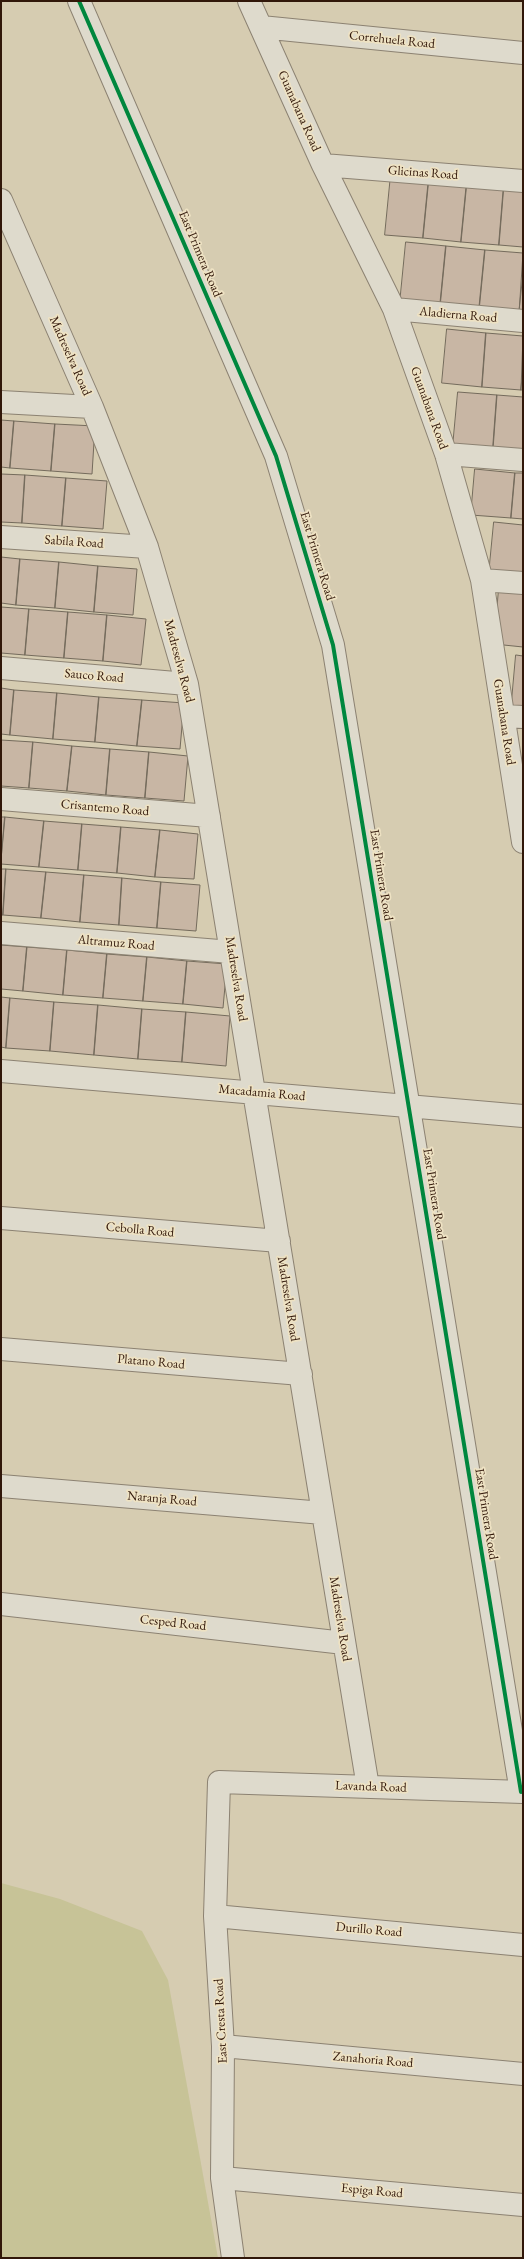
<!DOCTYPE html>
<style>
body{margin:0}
#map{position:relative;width:524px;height:2259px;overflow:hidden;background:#d6ccb1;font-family:"EB Garamond",serif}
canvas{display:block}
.frame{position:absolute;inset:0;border:2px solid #311709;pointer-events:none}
</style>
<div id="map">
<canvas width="524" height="2259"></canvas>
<div class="frame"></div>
</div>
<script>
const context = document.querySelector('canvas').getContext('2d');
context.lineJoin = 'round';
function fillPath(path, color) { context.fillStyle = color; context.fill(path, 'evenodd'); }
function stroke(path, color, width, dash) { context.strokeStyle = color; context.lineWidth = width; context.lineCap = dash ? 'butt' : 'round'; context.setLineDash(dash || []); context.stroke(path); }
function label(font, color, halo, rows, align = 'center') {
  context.font = font + ' "EB Garamond",serif'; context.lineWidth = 3.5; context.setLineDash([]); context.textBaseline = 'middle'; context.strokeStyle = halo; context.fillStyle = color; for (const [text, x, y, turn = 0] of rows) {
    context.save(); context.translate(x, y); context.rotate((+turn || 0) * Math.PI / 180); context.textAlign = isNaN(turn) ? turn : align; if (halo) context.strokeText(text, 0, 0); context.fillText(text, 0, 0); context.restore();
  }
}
fillPath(new Path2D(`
 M1,1883L60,1899L142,1931L168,1980L218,2258H1Z`), '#c7c397');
const building = new Path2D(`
 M391,174L429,177L423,238L385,235Z
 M429,177L467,181L461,242L423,238Z
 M467,181L504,184L499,245L461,242Z
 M504,184L523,186V247L499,245Z
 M406,242L446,246L440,307L400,303Z
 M446,246L485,250L479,311L440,307Z
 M485,250L523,253L519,314L479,311Z
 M523,274V315L519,314Z
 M447,329L486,333L482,387L442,383Z
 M486,333L523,336L521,390L482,387Z
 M523,371V390H521Z
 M458,392L497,395L493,449L453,446Z
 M497,395L523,397V452L493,449Z
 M1,420L14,421L10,468L1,467Z
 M14,421L55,424L51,471L10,468Z
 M55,424L95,426L92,474L51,471Z
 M475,469L515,473L511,518L471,515Z
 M515,473H523V519L511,518Z
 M1,474L25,475L22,523L1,522Z
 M25,475L66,478L62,526L22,523Z
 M66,478L107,481L103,529L62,526Z
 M494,522L523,525V577L489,574Z
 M1,557L20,559L16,605L1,603Z
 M20,559L59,562L55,608L16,605Z
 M59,562L98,566L94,612L55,608Z
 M98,566L137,569L133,615L94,612Z
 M499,589L523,591V647L494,644Z
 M1,607L29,609L25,655L1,653Z
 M29,609L68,612L64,658L25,655Z
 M68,612L107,615L103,661L64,658Z
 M107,615L146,619L141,665L103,661Z
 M516,655L523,656V712L511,711Z
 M1,688L14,690L10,735L1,734Z
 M14,690L57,693L53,739L10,735Z
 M57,693L99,697L95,742L53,739Z
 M99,697L142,700L137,746L95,742Z
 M142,700L184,703L180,749L137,746Z
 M1,740L33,742L29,788L1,786Z
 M33,742L72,746L67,791L29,788Z
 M72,746L110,749L106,795L67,791Z
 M110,749L149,752L145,798L106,795Z
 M149,752L188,756L184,801L145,798Z
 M1,817H5L1,860Z
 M5,817L44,821L39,867L1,864Z
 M44,821L82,824L78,870L39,867Z
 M82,824L121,827L117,873L78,870Z
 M121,827L160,830L155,877L117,873Z
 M160,830L198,834L194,879L155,877Z
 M1,869H6L3,915H1Z
 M6,869L46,872L41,918L3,915Z
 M46,872L84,875L80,922L41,918Z
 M84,875L122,878L119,925L80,922Z
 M122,878L161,882L157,928L119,925Z
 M161,882L200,885L196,931L157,928Z
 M1,945L27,947L23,991L1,989Z
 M27,947L67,950L63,995L23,991Z
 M67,950L107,954L103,998L63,995Z
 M107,954L147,957L143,1001L103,998Z
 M147,957L187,961L183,1004L143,1001Z
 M187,961L227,964L223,1008L183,1004Z
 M1,997L10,998L6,1048L1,1047Z
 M10,998L54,1002L50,1051L6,1048Z
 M54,1002L98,1005L94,1055L50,1051Z
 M98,1005L142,1009L138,1059L94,1055Z
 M142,1009L186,1012L182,1062L138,1059Z
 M186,1012L230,1016L226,1066L182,1062Z`);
fillPath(building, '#c8b6a4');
stroke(building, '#746b5c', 1);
const minor = new Path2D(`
 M79,1L276,456L333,645L521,1792
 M249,1L323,165L394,309L446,454L482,580L523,842
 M261,27L523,53
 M323,165L523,181
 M1,200L92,407L147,547L187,684L368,1787
 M394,309L523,321
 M1,402L92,407
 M446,454L523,460
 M1,537L147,547
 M482,580L523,583
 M1,668L187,684
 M503,716L523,717
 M1,799L209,816
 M1,933L231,952
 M1,1071L523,1116
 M1,1218L279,1241
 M1,1349L301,1374
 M1,1486L323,1513
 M1,1604L344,1643
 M215,1916L523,1945
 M223,2046L523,2074
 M222,2178L523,2205
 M233,2258L222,2178L223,2046L215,1916L219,1782L523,1792`);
stroke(minor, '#8c8272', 24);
stroke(minor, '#dedacc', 22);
stroke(new Path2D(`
 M79,1L276,456L333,645L521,1792`), '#00873e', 4);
label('13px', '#311709', '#eee2c3', [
 ["Correhuela Road",392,40,6],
 ["Guanabana Road",299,111,66],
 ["Glicinas Road",423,173,4],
 ["East Primera Road",200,254,67],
 ["Aladierna Road",458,315,5],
 ["Madreselva Road",70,356,66],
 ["Guanabana Road",429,408,70],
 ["Sabila Road",74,542,4],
 ["East Primera Road",317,556,73],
 ["Madreselva Road",179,661,75],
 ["Sauco Road",94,676,5],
 ["Guanabana Road",504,722,81],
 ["Crisantemo Road",105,808,5],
 ["East Primera Road",381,875,81],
 ["Altramuz Road",116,943,5],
 ["Madreselva Road",236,979,81],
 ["Macadamia Road",262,1093,5],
 ["East Primera Road",434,1194,81],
 ["Cebolla Road",140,1230,5],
 ["Madreselva Road",288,1299,81],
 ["Platano Road",151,1362,5],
 ["Naranja Road",162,1499,5],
 ["East Primera Road",486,1514,81],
 ["Madreselva Road",340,1619,81],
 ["Cesped Road",173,1623,6],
 ["Lavanda Road",371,1787,2],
 ["Durillo Road",369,1930,5],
 ["East Cresta Road",221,2021,-93],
 ["Zanahoria Road",373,2060,5],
 ["Espiga Road",372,2191,5]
]);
</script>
